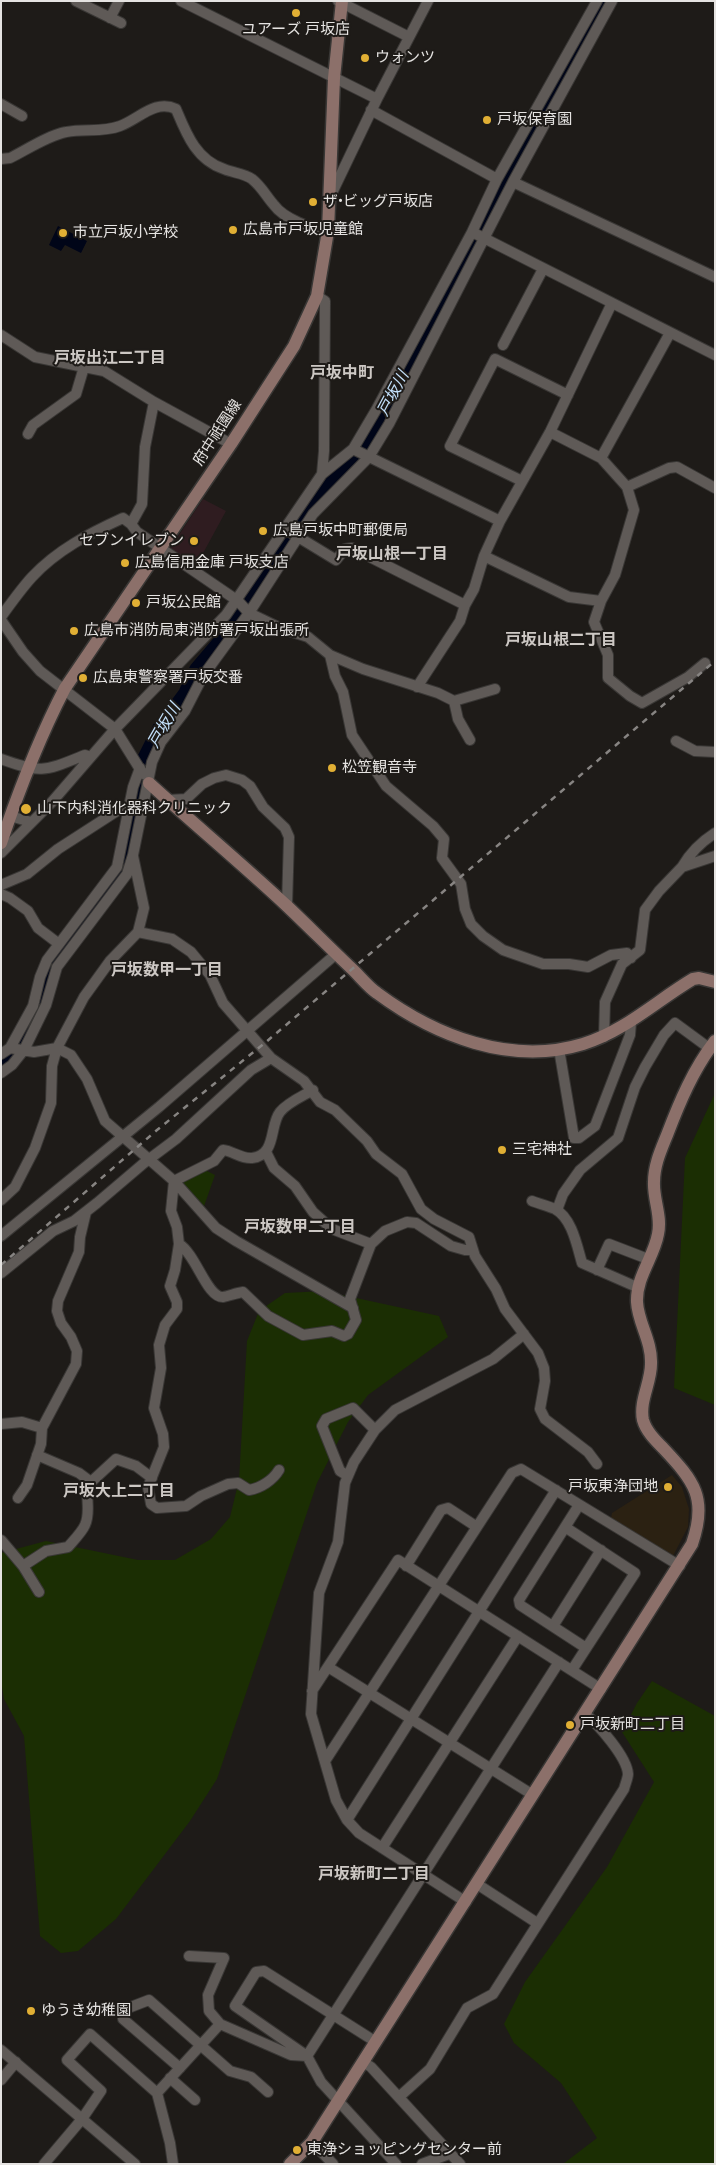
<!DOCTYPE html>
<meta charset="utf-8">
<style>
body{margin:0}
#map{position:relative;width:716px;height:2165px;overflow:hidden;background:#1e1b18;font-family:Roboto,sans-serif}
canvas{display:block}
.frame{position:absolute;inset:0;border:2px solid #e5e3e1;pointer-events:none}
</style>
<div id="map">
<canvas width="716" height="2165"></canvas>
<div class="frame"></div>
</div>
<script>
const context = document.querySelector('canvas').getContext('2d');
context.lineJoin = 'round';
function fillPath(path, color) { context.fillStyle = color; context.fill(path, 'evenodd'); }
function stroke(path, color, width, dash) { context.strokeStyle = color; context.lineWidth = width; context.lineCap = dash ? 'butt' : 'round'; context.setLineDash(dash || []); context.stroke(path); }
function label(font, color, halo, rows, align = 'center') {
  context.font = font + ' Roboto,"Noto Sans JP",sans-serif'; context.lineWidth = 4; context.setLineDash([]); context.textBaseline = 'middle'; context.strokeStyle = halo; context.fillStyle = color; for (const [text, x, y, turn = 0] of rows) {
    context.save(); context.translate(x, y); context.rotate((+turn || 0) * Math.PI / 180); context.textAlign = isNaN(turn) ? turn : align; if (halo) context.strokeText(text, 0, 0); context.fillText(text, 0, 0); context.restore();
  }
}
fillPath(new Path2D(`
 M203,499L226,511L195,568L169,550Z`), '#2f1c20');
fillPath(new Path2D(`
 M672,1475L682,1487L689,1509L688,1527L673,1556L611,1518L612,1513Z`), '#2b2112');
fillPath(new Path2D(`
 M715,1093V1405L674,1388L685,1158Z
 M205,1170L215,1175L203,1209L181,1184L182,1181Z
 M324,1291L439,1316L448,1337L368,1395L348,1422L317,1483L217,1779L190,1821L116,1919L78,1951L61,1953L40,1936L24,1736L4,1699L1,1681V1553L46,1541L138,1560H175L211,1539L230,1517L239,1480L247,1341L259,1311L285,1293Z
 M652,1681L715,1716V2164H563L597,2138L561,2083L514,2043L504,2024L525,1982L607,1867L654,1782L622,1732L637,1703Z`), '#1b2e03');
fillPath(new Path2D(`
 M58,226L87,241L81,253L65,245L61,251L49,245Z`), '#000518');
stroke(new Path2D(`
 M144,761L160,729L186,694L197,670L231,630L251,601L311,504L340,476L367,444L390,404L435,313L535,129L561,77L606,1
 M1,1061L16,1047L30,1023L40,1002L50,964L120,876L130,852L138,785`), '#000518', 16);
const street = new Path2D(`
 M76,1L121,23
 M181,1L377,99
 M338,1L409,37
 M110,18L119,1
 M1,104L22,116
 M371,110L497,179
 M1,159L10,158C26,150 49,135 66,132C84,128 102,133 120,126C139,119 155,99 176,109C186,133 196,160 224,169C233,173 244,173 252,179C262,187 266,196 274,205C284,219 312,229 328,231
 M513,182L715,277
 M331,195L377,99L428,1
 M472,232L715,355
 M317,296L325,301L324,451L322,474
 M1,335L35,357L104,371L154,402L231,444
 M503,345L543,269
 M154,402L145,447L142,504L131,524L137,532L238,601L249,613L280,628L308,637L330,655L363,669L438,693L454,701L495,689
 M550,432L601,458L627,487L634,510L615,575L601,601L594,622L608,655V678L630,696L642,703L688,677L705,663
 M28,434L33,425L76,394L84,367
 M353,449L500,521
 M601,458L670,333
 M522,481L450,446L495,359L568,395
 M627,487L669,468L677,467L715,488
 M285,529L336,560L345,549L352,548L465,605
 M484,556L569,597L601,601
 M1,617C11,603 21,589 32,577C57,550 90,533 123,518L131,524
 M1,620L23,652L40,671L115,729L143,774
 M330,655L335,676L343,692L352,735L386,786L433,826L444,839L442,858L461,884L465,909L471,924L483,936L503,950L543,964H569L588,967L611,955L627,953L631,958
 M417,687L460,621L465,605L474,589L484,556L500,521L550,432L612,303
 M454,701L458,719L470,740
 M676,741L695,751L715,752
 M1,759C42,774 45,771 85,755L90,757
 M168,800L186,799L202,784L214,778L226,775L242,780L250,786L263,807L285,828L289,837L287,906
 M10,816L31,822
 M1,853L51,803L115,729L226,615L322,474L353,449L376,410L472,232L497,179L597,1
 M682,867C690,853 701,842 715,833
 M1,885L27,874L58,849L120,809L129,808
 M1,894L10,898L28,911L38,928L59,944
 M138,932L172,939L191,952L210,975L223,1003L271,1058L304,1081L320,1102L335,1110L367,1141L376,1154L402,1174L421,1209L434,1219L469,1237L475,1256L496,1289L505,1309L538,1353L544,1368L545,1381L540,1409L545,1419L588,1452L597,1464
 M604,1037L605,1002L622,964L640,950L645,910L659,891L682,867L715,856
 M10,1048L33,1006L40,977L47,960L117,867L133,787L140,768
 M559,1049L574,1138H579L595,1126L630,1035L631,1022
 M1,1054L10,1048L34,1052L57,1048L71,1055L87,1079L105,1121L174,1181L216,1228L236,1241L353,1308
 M1,1073L12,1065L24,1050L46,1005L57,967L127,874L133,855L152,762L161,742L185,711L203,676L249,613L313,514L369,457L389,424L513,182L612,1
 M266,1152L274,1168L295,1186L313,1212L332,1229L371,1244
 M174,1181L171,1211L177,1227L179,1244L175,1270L170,1286L177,1302V1309L165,1325L159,1345L161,1368L154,1408L163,1434L164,1447L148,1487L151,1504L157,1508L186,1506L201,1496L228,1484L238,1483L249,1490C261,1488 273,1480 279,1470
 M174,1181L214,1161L223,1150C233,1151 241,1159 252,1158C277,1155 269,1126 280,1112C288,1102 303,1096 313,1090
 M1,1200L15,1187L35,1148L51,1103L52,1066L57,1048L84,997L110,961L138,932L144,908L133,856
 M532,1201C540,1204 548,1206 555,1209C572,1218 577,1246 582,1263L639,1288
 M557,1210L563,1194L580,1170L618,1138L635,1087L645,1067L664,1035L675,1023L709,1048
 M1,1236L159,1107L336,954
 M179,1244C196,1254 207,1298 223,1297C229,1296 236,1293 243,1292L268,1316L303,1335L332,1331L344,1336L348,1334L356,1320L350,1299L371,1244L385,1231L407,1222L416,1223L451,1246L465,1250H473
 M597,1270L609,1244L648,1259
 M1,1273L53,1231L74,1221L97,1203L144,1163L176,1139L251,1070L271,1058
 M1,1424L22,1422L42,1428
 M37,1455L79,1473L91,1482L116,1459L136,1466L152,1478
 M348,1476L340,1471L322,1426L326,1419L353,1408L375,1430
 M18,1498L27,1485L41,1444L42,1428L76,1364L77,1351L71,1337L61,1323L57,1311L58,1301L79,1252L80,1237L86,1212
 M579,1505L519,1600L520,1605L586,1648
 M565,1527L635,1573L572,1670
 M1,1540L23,1566L39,1592
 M23,1566L46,1551L68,1547C74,1540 82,1532 85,1525C92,1510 83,1496 91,1482
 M406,1566L441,1510L448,1508L477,1527
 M553,1626L601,1550
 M328,1667L533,1795
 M312,1691L398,1560L601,1689
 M325,1761L512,1473L521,1469L680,1566
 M347,1820L556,1490
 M382,1848L518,1636
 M477,1884L537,1923
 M466,1902L359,1833L347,1820L336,1800L311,1714L319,1593L338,1542L345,1483L354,1462L375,1430L395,1410L493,1359L524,1334
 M189,1956L224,1958L208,1995L209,2011L220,2024L291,2055L307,2056L235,2006L256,1972L264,1971L376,2042
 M1,2050L135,2164
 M363,2062L371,2067L460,2164
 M180,2068L123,2019V2010L149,2000L230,2071L251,2077L268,2092
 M170,2078L195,2100
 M1,2080L16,2062
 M157,2093L220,2024
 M399,2097L430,2069L467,2008L493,1994L624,1789C625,1785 628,1778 628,1774C627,1757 598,1724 585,1714
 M312,2142L333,2164
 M44,2164L82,2119L101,2091L67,2060L90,2034L157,2093L170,2143L173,2164
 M396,2164L321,2082L307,2056L559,1662
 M422,2164L449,2154`);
const secondary = new Path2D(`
 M149,783C194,824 242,864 287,906C308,926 329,947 350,967C359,975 367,986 377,993C435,1036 511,1066 583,1044C625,1031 656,1001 693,979L699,978L715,982
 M1,843C19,790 39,738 65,688L231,444L294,346L317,296L328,231L334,78L342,1
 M290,2164L312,2142L692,1544C708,1498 694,1481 663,1448C655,1440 646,1431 643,1420C639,1401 651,1383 651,1364C652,1341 638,1323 637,1302C636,1277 654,1257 658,1234C662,1216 653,1199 654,1182C654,1165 661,1150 667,1135C680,1101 693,1070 715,1041`);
stroke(street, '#393735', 12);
stroke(secondary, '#393735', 15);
stroke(street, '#5f5a57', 10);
stroke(secondary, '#8c706a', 12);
stroke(new Path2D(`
 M1,1265L157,1130L266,1042L715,661`), '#878482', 2.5, [6, 6]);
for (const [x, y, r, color] of [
 [296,13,5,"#e1af34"],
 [365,58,5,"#e1af34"],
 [487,120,5,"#e1af34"],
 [313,202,5,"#e1af34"],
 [233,230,5,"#e1af34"],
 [63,233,5,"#e1af34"],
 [263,531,5,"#e1af34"],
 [194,541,5,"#e1af34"],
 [125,563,5,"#e1af34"],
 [136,603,5,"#e1af34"],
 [74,631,5,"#e1af34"],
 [83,678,5,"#e1af34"],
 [332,768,5,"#e1af34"],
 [26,809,6,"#e1af34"],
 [502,1150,5,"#e1af34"],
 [668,1487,5,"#e1af34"],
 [570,1725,5,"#e1af34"],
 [31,2011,5,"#e1af34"],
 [297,2150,5,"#e1af34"]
]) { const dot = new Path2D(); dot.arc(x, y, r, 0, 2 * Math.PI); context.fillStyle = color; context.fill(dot); stroke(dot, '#1e1b18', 2); }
label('15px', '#e5e3e1', '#1e1b18', [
 ["ユアーズ 戸坂店",296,30,"center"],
 ["ウォンツ",375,58],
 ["戸坂保育園",497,120],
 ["ザ•ビッグ戸坂店",323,202],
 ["広島市戸坂児童館",243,230],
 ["市立戸坂小学校",73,233],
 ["広島戸坂中町郵便局",273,531],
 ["セブンイレブン",184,541,"right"],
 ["広島信用金庫 戸坂支店",135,563],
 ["戸坂公民館",146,603],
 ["広島市消防局東消防署戸坂出張所",84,631],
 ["広島東警察署戸坂交番",93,678],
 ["松笠観音寺",342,768],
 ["山下内科消化器科クリニック",37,809],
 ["三宅神社",512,1150],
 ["戸坂東浄団地",658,1487,"right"],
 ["戸坂新町二丁目",580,1725],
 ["ゆうき幼稚園",41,2011],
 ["東浄ショッピングセンター前",307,2150]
], 'left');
label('15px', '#e5e3e1', '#1e1b18', [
 ["府中祇園線",218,433,-57]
]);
label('bold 16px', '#cdc8c4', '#1e1b18', [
 ["戸坂出江二丁目",110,359],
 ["戸坂中町",342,374],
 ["戸坂山根一丁目",392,555],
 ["戸坂山根二丁目",561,641],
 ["戸坂数甲一丁目",167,971],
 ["戸坂数甲二丁目",300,1228],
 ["戸坂大上二丁目",119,1492],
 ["戸坂新町二丁目",374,1875]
]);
label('italic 16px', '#c4e1fc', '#1e1b18', [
 ["戸坂川",394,394,-62],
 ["戸坂川",165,726,-60]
]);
</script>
